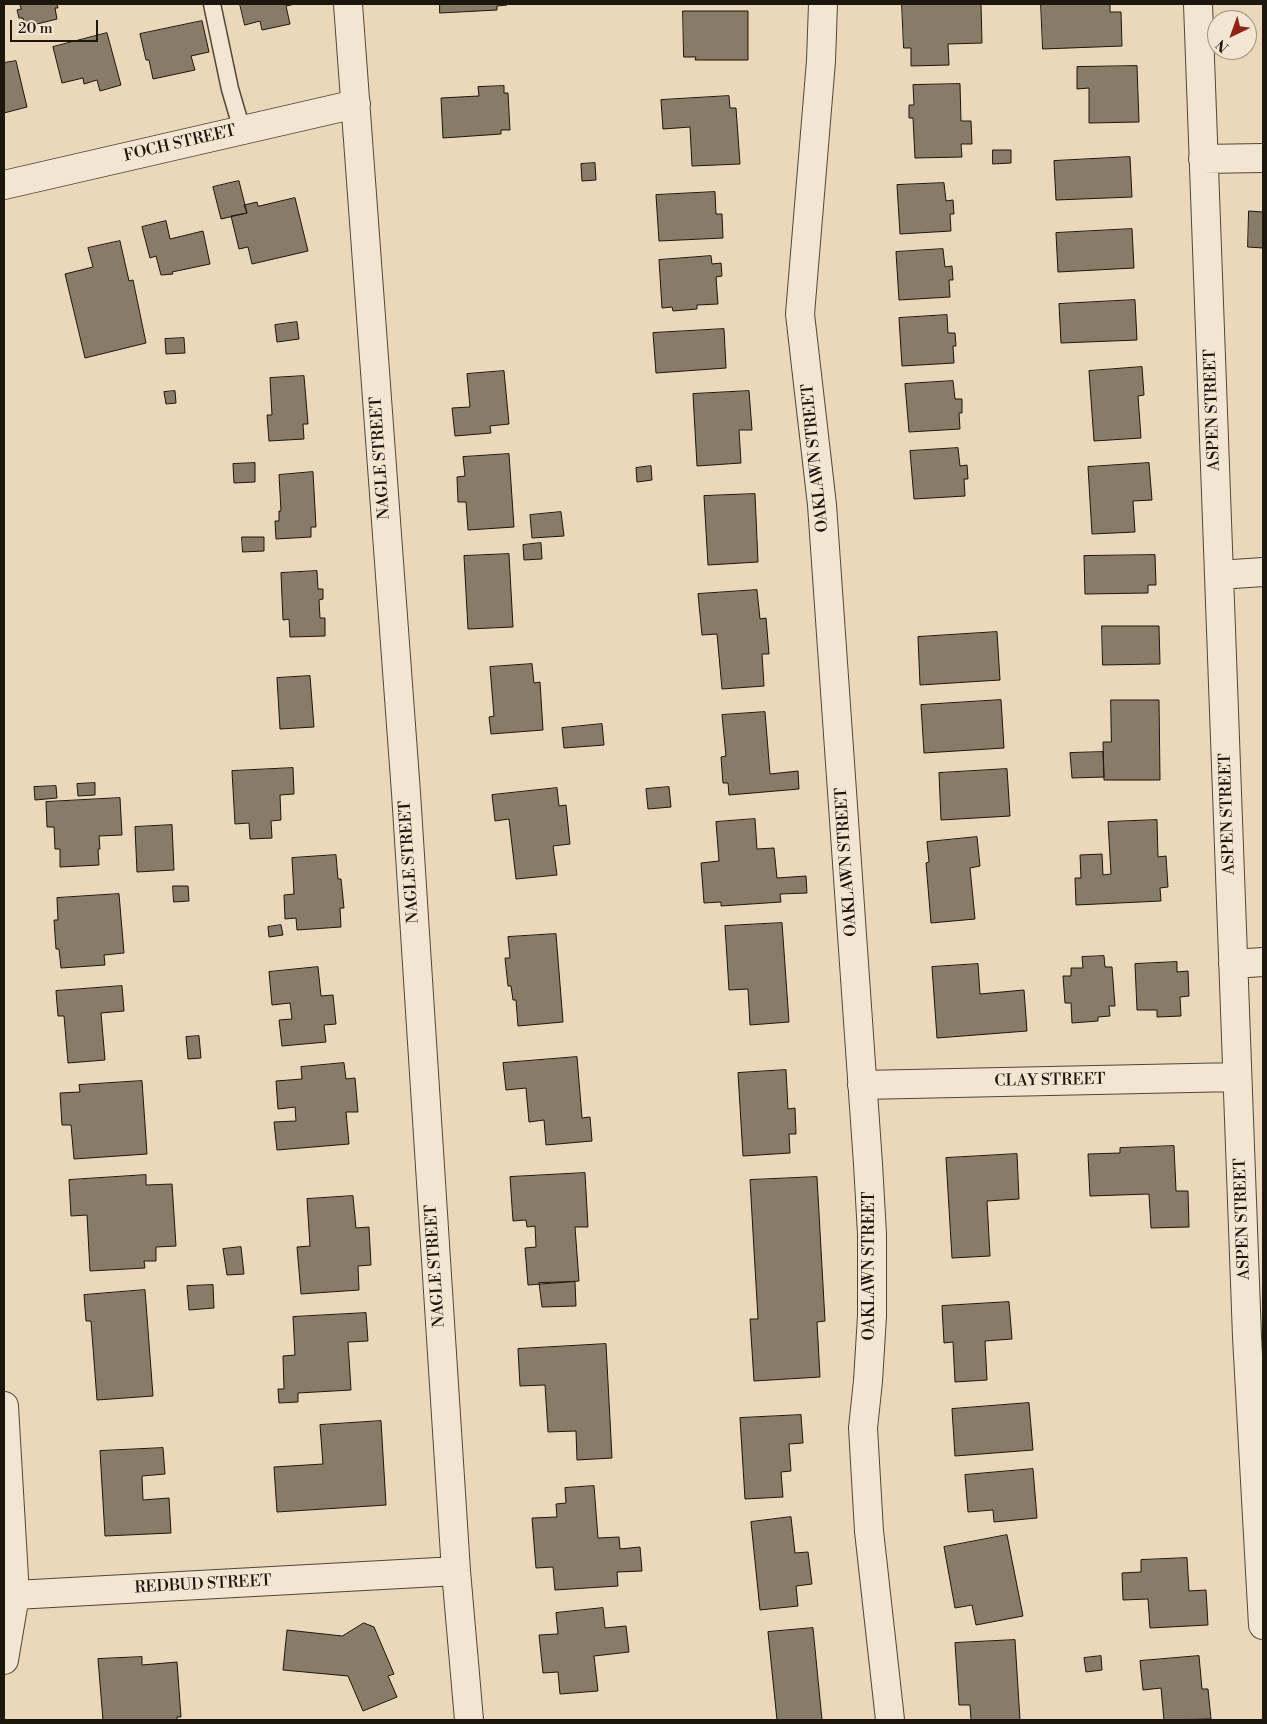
<!DOCTYPE html>
<style>
body{margin:0}
#map{position:relative;width:1267px;height:1724px;overflow:hidden;background:#ebd8bb;font-family:"Libre Bodoni",serif}
canvas{display:block}
.frame{position:absolute;inset:0;border:5px solid #1d160d;pointer-events:none}
.north{position:absolute;left:1207px;top:10px;width:50px;height:50px;box-sizing:border-box;background:#f2e6d3;border:1px solid #9d9384;border-radius:50%;rotate:222deg;font-size:14px;font-weight:700;line-height:20px;text-align:center;color:#1d160d}
.north::after{content:'';display:block;margin:auto;width:18px;height:22px;background:#8f2418;clip-path:polygon(50% 0,100% 100%,50% 72%,0 100%)}
.scale{position:absolute;left:10px;top:20px;width:88px;height:22px;box-sizing:border-box;border:2px solid #1d160d;border-top:0;padding-left:6px;font-size:15px;line-height:18px;white-space:nowrap;color:#1d160d;-webkit-text-stroke:4px #f2e6d3;paint-order:stroke}
</style>
<div id="map">
<canvas width="1267" height="1724"></canvas>
<div class="frame"></div>
<div class="north">N</div>
<div class="scale">20 m</div>
</div>
<script>
const context = document.querySelector('canvas').getContext('2d');
context.lineJoin = 'round';
function fillPath(path, color) { context.fillStyle = color; context.fill(path, 'evenodd'); }
function stroke(path, color, width, dash) { context.strokeStyle = color; context.lineWidth = width; context.lineCap = dash ? 'butt' : 'round'; context.setLineDash(dash || []); context.stroke(path); }
function label(font, color, halo, rows, align = 'center') {
  context.font = font + ' "Libre Bodoni",serif'; context.lineWidth = 4; context.setLineDash([]); context.textBaseline = 'middle'; context.strokeStyle = halo; context.fillStyle = color; for (const [text, x, y, turn = 0] of rows) {
    context.save(); context.translate(x, y); context.rotate((+turn || 0) * Math.PI / 180); context.textAlign = isNaN(turn) ? turn : align; if (halo) context.strokeText(text, 0, 0); context.fillText(text, 0, 0); context.restore();
  }
}
const building = new Path2D(`
 M20,4H57L58,8H55L57,19L25,27L23,18H19L17,10L21,9Z
 M240,4H295L286,6L290,24L262,30L260,21L245,25Z
 M440,4H507V5L497,6V10L440,13Z
 M902,4H981L982,43L948,44L949,65L911,66V48H904Z
 M1041,4H1110V12H1121L1122,46L1043,49Z
 M683,11H748V60H695L696,57H684Z
 M202,21L209,52L191,56L195,70L153,79L149,60H146L140,34Z
 M107,33L121,85L100,91L97,80L84,84L83,78L62,83L53,47Z
 M16,61L27,107L4,113V63Z
 M1137,66L1139,122L1089,123V88L1077,89V67Z
 M960,84L961,121H971L972,144H961L962,157L915,158L913,118H909V105H914L913,85Z
 M504,86V93H508L510,130H501V134L443,138L441,98L479,96L478,87Z
 M729,96L730,108H736L740,164L692,166L690,127L663,129L661,100Z
 M993,150H1011V163L993,164Z
 M1130,157L1132,197L1056,200L1054,161Z
 M595,163L596,180L582,181L581,164Z
 M239,181L247,213L221,219L213,187Z
 M944,183L946,201L953,200L954,214H950L951,231L900,234L897,185Z
 M715,192L716,214H722L723,238L659,241L656,195Z
 M295,198L308,251L252,264L248,247L239,249L231,216L247,213L244,205L257,202L258,206Z
 M1249,211L1263,212V248L1248,247Z
 M166,221L170,239L203,231L210,264L172,272L173,274L161,275L156,256L150,258L142,227Z
 M1132,229L1134,268L1058,272L1056,233Z
 M120,241L129,281L133,280L146,343L85,358L65,274L93,267L88,248Z
 M943,249L945,267L952,266L953,280H949L950,297L899,300L896,252Z
 M711,256L712,264L721,263L722,276L716,277L718,304L697,305V309L673,311L672,307L662,308L659,260Z
 M1135,300L1137,340L1061,343L1059,304Z
 M947,315L948,333H955L956,346H953L954,363L902,366L899,318Z
 M297,322L299,339L277,342L275,325Z
 M724,329L726,368L656,373L653,333Z
 M184,338L185,353L166,354L165,339Z
 M1142,367L1144,395L1138,396L1141,438L1094,441L1089,371Z
 M504,371L509,424L490,426L491,433L455,436L452,408L470,407L467,374Z
 M304,376L308,424H303L304,439L269,441L267,415H272L270,378Z
 M953,381L955,399H962V413H959L960,429L909,432L905,384Z
 M175,391L176,403L166,404L164,392Z
 M749,391L752,430H739L741,463L697,466L693,394Z
 M958,448L960,466L967,465L968,479H964L965,496L914,499L910,451Z
 M509,454L514,527L468,530L466,502H458L457,477L465,476L463,457Z
 M255,463V482L234,483L233,464Z
 M1149,463L1152,500L1133,501L1135,532L1092,534L1088,467Z
 M651,466L652,480L637,482L636,468Z
 M313,472L316,527H311V537L276,539L275,521H279V511H281L279,475Z
 M755,494L758,562L708,565L704,496Z
 M561,512L564,536L532,538L530,515Z
 M242,537H264V551L243,552Z
 M541,543L542,559L524,560L523,545Z
 M509,554L513,627L468,629L464,556Z
 M1155,555L1156,585H1148V593L1085,594L1084,556Z
 M317,571L318,589H323V599L319,600L320,618H325V636L290,637L289,619L283,620L281,573Z
 M757,590L760,619L766,618L769,654H762L764,686L722,689L717,634L702,635L698,594Z
 M1102,626H1159L1160,664L1103,665Z
 M997,632L1000,680L920,685L918,637Z
 M532,664L534,683L540,682L543,730L491,734L489,717L494,716L490,667Z
 M310,676L314,727L280,729L277,678Z
 M1001,700L1004,748L924,753L921,705Z
 M1111,700H1159L1160,780H1104L1103,742H1111Z
 M765,712L770,774L798,771L799,789L729,795L728,783H723L721,757L726,756L722,715Z
 M602,724L604,745L564,748L562,728Z
 M1103,752L1104,777L1072,778L1070,753Z
 M293,768L294,794L280,795L281,820L271,821L272,838L250,839L249,823L235,824L232,771Z
 M1007,769L1010,816L941,820L939,773Z
 M95,783V795L78,796L77,784Z
 M56,786L57,798L35,800L34,787Z
 M669,787L671,807L648,809L646,789Z
 M557,788L559,806L566,805L570,844L553,846L557,875L516,879L509,819L495,821L492,795Z
 M120,798L122,835L99,836L100,849H98L99,865L60,867V849H55L54,827H47L46,802Z
 M755,819L757,849L774,848L777,878L806,876L807,893L780,894L781,902L721,906V902L704,903L701,863L719,861L716,822Z
 M1157,820L1158,857L1166,856L1168,887L1160,888L1161,901L1076,905L1075,878H1081L1080,855L1102,854L1103,875L1111,874L1108,822Z
 M172,825L174,870L137,872L135,827Z
 M977,837L980,866L970,868L975,919L931,923L926,863L929,862L927,842Z
 M336,855L338,879H341L344,908H340L341,927L297,930L296,918L285,919L284,895L294,894L292,858Z
 M173,886H188L189,901L174,902Z
 M119,894L124,953L104,955L105,965L61,968L59,949H56L54,920H58L57,898Z
 M782,923L789,1022L750,1025L748,989L729,990L725,926Z
 M281,925L283,935L269,937L268,927Z
 M556,934L563,1022L518,1026L516,1000H513L511,986H508L505,958H510L508,937Z
 M1104,956L1105,967H1112L1115,1006H1109L1110,1016L1098,1017V1021L1072,1023L1071,1003H1065L1063,976H1071V968H1083L1082,957Z
 M1177,962V972L1188,971L1189,996L1180,997L1181,1016L1157,1017V1010H1137L1135,964Z
 M978,964L980,994L1024,990L1027,1031L937,1038L932,967Z
 M318,967L321,996L333,995L336,1024L324,1025L326,1042L282,1046L279,1020L292,1019L290,1003L272,1005L269,972Z
 M122,986L124,1011L101,1013L105,1060L68,1063L64,1016H58L56,991Z
 M199,1036L201,1058L188,1059L186,1037Z
 M577,1057L582,1118L590,1117L592,1141L546,1145L544,1120L529,1122L526,1088L506,1090L503,1063Z
 M344,1063L346,1079L355,1078L358,1112H346L349,1144L277,1150L274,1122L296,1121L295,1107L278,1109L276,1081L302,1079L301,1067Z
 M786,1070L788,1109L795,1108L796,1134H789L790,1153L743,1156L738,1073Z
 M142,1081L147,1154L74,1159L71,1125H62L60,1093L80,1092L79,1085Z
 M1174,1146L1176,1191H1188L1189,1227L1151,1228L1149,1194L1090,1196L1088,1154L1120,1153V1148Z
 M1017,1154L1019,1199L987,1201L990,1256L952,1258L946,1158Z
 M585,1173L588,1227H575L579,1281L528,1285L525,1248L536,1247L535,1226L527,1227L526,1220L513,1221L510,1177Z
 M146,1175V1185L172,1184L176,1246L156,1247V1261H144L145,1268L90,1271L87,1215L71,1216L69,1180Z
 M817,1177L825,1321L817,1322L820,1377L754,1381L750,1319H758L750,1180Z
 M353,1196L356,1228L369,1227L371,1265L358,1266L359,1290L301,1294L297,1247L310,1246L307,1199Z
 M241,1247L244,1274L227,1275L223,1249Z
 M575,1282L576,1306L542,1307L539,1283Z
 M213,1285L214,1308L189,1310L187,1286Z
 M145,1290L153,1396L97,1400L91,1321H86L84,1295Z
 M1009,1302L1012,1339L985,1341L987,1380L955,1382L953,1342L944,1343L942,1306Z
 M366,1313L368,1341L348,1342L351,1390L298,1393V1402L279,1403L278,1389H284L283,1356L295,1355L293,1317Z
 M606,1344L612,1458L577,1460L576,1431L548,1432L545,1385L520,1386L518,1349Z
 M1029,1403L1033,1450L955,1456L952,1409Z
 M801,1415L803,1443L789,1444L791,1471L781,1472L783,1497L745,1499L740,1418Z
 M381,1421L386,1505L277,1512L274,1467L323,1464L320,1425Z
 M163,1448L165,1474L142,1476L143,1500L169,1498L171,1533L105,1536L100,1451Z
 M1033,1469L1037,1518L994,1522L993,1510L968,1512L965,1475Z
 M594,1486L598,1538L619,1537L620,1549L640,1547L642,1571L617,1572L618,1586L555,1590L553,1567L536,1568L532,1518L557,1517L556,1504L566,1503L565,1488Z
 M791,1517L795,1553L808,1552L812,1584L796,1586L798,1606L760,1610L751,1522Z
 M1007,1535L1023,1616L976,1625L972,1605L955,1608L944,1547Z
 M1187,1558L1189,1591L1206,1590L1208,1625L1150,1628L1148,1599L1123,1600L1122,1573L1141,1572V1560Z
 M603,1608L605,1628L626,1626L629,1652L594,1656L598,1691L560,1694L558,1672L543,1673L539,1635L558,1634L556,1613Z
 M364,1623L374,1627L394,1674L388,1676L397,1697L363,1711L348,1676L283,1670L287,1630L342,1636Z
 M813,1628L822,1720H777L768,1632Z
 M1015,1640L1020,1720H971L970,1705H959L955,1643Z
 M1101,1656L1102,1670L1086,1672L1084,1658Z
 M1199,1656L1202,1689H1208L1211,1719L1164,1720L1161,1688L1143,1690L1140,1661Z
 M142,1657V1665L177,1662L181,1717H177V1720H103L98,1659Z`);
fillPath(building, '#887b67');
stroke(building, '#1d160d', 1);
const lane = new Path2D(`
 M212,4L230,89L242,130`);
const street = new Path2D(`
 M348,4L406,793L456,1571L469,1720
 M823,4L821,61L800,314L822,505L868,1164L872,1234V1316L868,1381L863,1428L869,1531L890,1720
 M1198,4L1247,1337L1263,1625
 M1203,159L1263,158
 M4,185L356,104
 M1219,575L1263,572
 M1233,964L1263,962
 M862,1085L1237,1077
 M4,1406L15,1595L4,1660
 M15,1595L456,1571`);
stroke(lane, '#504638', 19);
stroke(street, '#504638', 30);
stroke(lane, '#f2e6d3', 16);
stroke(street, '#f2e6d3', 28);
label('16px', '#1d160d', '#f2e6d3', [
 ["FOCH STREET",180,144,-13],
 ["ASPEN STREET",1213,410,-92],
 ["NAGLE STREET",381,458,-94],
 ["OAKLAWN STREET",816,458,-96],
 ["ASPEN STREET",1228,814,-92],
 ["NAGLE STREET",410,862,-94],
 ["OAKLAWN STREET",847,862,-94],
 ["CLAY STREET",1050,1081,-1],
 ["ASPEN STREET",1243,1219,-92],
 ["NAGLE STREET",436,1266,-94],
 ["OAKLAWN STREET",870,1266,-90],
 ["REDBUD STREET",203,1585,-3]
]);
</script>
